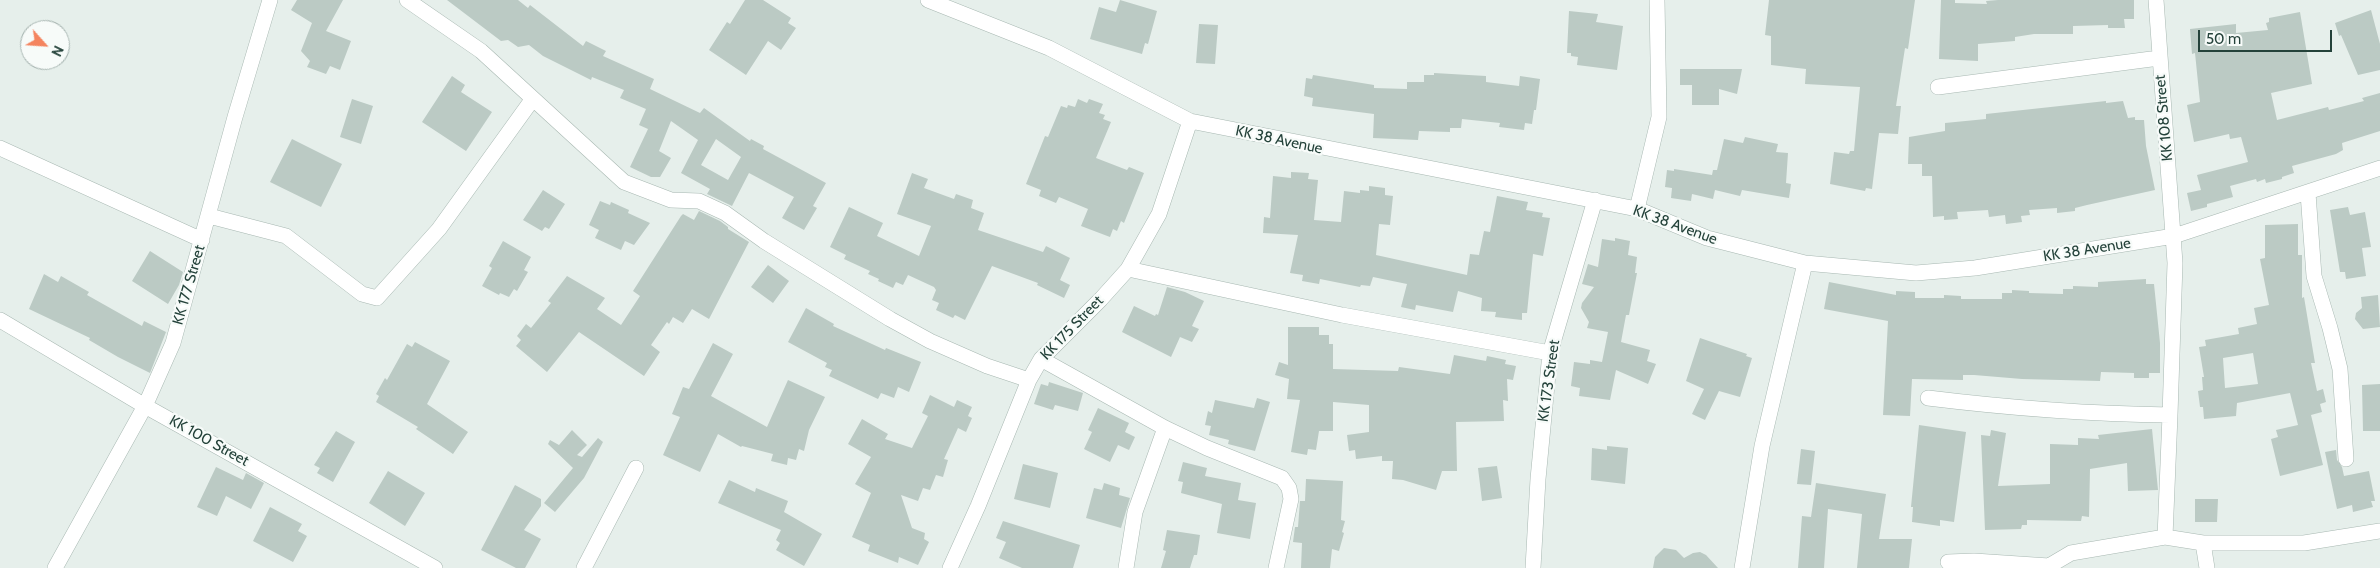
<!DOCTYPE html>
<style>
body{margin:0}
#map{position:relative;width:2380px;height:568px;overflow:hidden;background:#e6efeb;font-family:Cabin,sans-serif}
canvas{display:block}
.north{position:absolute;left:20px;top:20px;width:50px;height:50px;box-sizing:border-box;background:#f7fbf9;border:1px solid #a3b1ad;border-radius:50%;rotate:116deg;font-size:14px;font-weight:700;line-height:20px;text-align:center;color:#24423a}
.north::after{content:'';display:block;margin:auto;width:18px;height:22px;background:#f4845f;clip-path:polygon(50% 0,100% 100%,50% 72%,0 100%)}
.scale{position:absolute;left:2198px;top:30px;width:134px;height:22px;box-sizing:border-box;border:2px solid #24423a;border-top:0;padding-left:6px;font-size:15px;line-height:18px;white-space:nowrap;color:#24423a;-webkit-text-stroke:4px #f7fbf9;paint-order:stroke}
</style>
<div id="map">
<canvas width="2380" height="568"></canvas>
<div class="north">N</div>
<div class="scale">50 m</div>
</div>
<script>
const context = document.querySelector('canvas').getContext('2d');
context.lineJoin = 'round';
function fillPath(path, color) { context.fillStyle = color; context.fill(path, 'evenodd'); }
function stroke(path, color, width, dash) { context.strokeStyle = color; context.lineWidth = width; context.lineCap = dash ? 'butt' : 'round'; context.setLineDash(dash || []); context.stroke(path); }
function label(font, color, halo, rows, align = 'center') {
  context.font = font + ' Cabin,sans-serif'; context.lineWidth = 4.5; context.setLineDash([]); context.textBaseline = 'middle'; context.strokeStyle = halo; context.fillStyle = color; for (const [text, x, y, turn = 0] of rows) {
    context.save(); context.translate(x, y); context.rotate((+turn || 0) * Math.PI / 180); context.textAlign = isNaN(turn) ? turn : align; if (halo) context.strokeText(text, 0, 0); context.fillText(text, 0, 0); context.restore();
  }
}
fillPath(new Path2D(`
 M297,0H343L326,31L351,41L340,70L330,66L326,74L307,67L310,61L301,51L312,23L291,10Z
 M447,0H518L528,8L530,5L583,46L586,41L606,51L603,56L654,79L650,89L700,113L704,108L750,141L751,139L764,146L763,149L826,183L813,206L817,208L804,230L782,218L794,197L749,173L732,206L707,194L710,189L681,173L698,140L671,121L659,151L671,158L660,177H651L630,167L648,129L639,125L646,109L620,98L624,90L592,77L591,80L543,56L529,45L518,47L508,40L501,41ZM716,139L741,157L728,180L701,165Z
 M745,0H763L791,18L788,23L796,28L781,50L768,41L746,75L709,50L727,22L730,24Z
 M1120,0L1157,11L1148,44L1145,43L1142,54L1090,39L1099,7L1116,12Z
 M1769,0H1915L1908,49L1905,48L1896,106H1901L1898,134L1879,133L1872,189L1866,188L1865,191L1830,184L1834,152L1849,154L1850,151H1854L1860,87L1805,84L1806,69L1771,65V36L1765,35Z
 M1941,0H1955V3L1987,4L1986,1L1998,0H2134V19H2124L2125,28H2108V25L2073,26V34H2034L2015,37V41L1978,44V61L1939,59Z
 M2371,10L2380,44V70L2358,75L2341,35L2339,36L2335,23Z
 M1569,11L1598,14L1596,22L1623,26L1617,70L1577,65L1578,57L1571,56V53H1567Z
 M2300,12L2312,84L2271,93L2277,120L2328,107L2329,110L2364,101L2362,98L2380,93V131L2342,143L2343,150L2336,154L2292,166L2294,173L2282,177V179L2266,183L2265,179L2257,182L2256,179L2230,186L2233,197L2207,204V207L2191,211L2187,193L2201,190L2197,175L2248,162L2241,137L2230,139L2229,134L2194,142L2187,105L2200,102L2195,53L2192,54L2190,29L2236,24V33L2268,30L2266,23L2269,22V18Z
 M1199,24L1218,25L1215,64L1196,63Z
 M1680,69H1742L1737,94L1719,89V105H1692V85H1680Z
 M1434,73L1486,76V82L1519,86L1520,76L1540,79L1536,110H1534L1532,124L1525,123L1524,130L1499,127L1500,123L1462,119L1461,128H1450V132L1419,131L1418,140L1373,138L1374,114L1312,106L1313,98L1304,96L1306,78L1312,79L1313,75L1374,85V88L1407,89V82H1424V75H1434Z
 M452,76L465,85L461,92L492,112L466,151L422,122Z
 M352,99L373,106L361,144L340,137Z
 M1078,99L1087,103L1089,99L1103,104L1099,113L1105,115L1103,119L1111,122L1096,158L1127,170L1129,167L1144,173L1124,223L1121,221L1117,231L1113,229L1110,237L1081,226L1088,209L1059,197L1056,203L1039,196L1041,190L1026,184L1045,136L1048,137L1061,106L1067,108L1068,105L1075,107Z
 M2106,101V103L2123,101L2128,118L2135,117V120H2144L2146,146L2155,190L2087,205L2075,208V211L2057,213V208L2029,210L2030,215L2021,216L2022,222L2006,224L2005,215L1989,217L1988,210L1957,212L1958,219L1944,220V216L1933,217L1932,176H1922V164H1908L1909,137L1945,131V123L1986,119V114Z
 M1745,137L1778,144L1776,152L1788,153L1786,183L1791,184L1789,198L1742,190L1740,196L1715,190L1713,199L1692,194L1691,201L1671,198L1672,188L1665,187L1667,170L1674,171V169L1712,175L1713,170H1717L1724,139L1743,143Z
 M292,139L342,164L321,207L270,182Z
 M1291,172L1309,173L1308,179L1318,180L1314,220L1341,222L1344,191L1360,193V190L1369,191V186L1385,188V195L1393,196L1390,225L1379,224L1376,255L1467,275L1470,254L1479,255L1484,231L1490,232L1497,196L1528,202L1526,210L1543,213L1542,217L1550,218L1543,256L1533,254L1527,313H1522V320L1495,317L1496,312L1481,311L1482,298L1458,291L1453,312L1416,305L1415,310L1401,307L1407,284L1373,277L1370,286L1361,285L1360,287L1320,279L1319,284L1302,281L1303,275L1290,273L1298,235L1263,233L1264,217L1270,218L1273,176L1291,178Z
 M912,173L928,179L924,188L954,199L956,194L973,200L971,208L984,213L978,230L1043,252L1046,246L1070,258L1060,280L1070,285L1064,298L1037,285L1038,283L992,266L965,320L955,315L953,318L936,310L939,303L932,300L936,290L934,287L908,275L903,285L896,282L893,288L878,281L879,279L868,274L870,271L844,259L846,255L830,247L849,207L883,223L877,236L919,256L931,226L897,214Z
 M543,190L565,204L549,229L545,227L542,231L523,220Z
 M600,201L610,205L611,202L629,210L628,213L650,223L634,245L625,241L621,250L595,238L599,230L589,225Z
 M2348,207L2350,215L2365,212L2371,247L2362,248L2366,276L2346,279L2345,272H2340L2330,210Z
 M699,211L720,221L728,227V229L749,242L709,319L692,309L683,323L673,317L669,324L667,322L651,345L660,352L644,376L579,332L547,372L516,346L521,340L517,336L526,324L531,328L551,303L548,301L567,276L605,298L597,309L621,325L640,296L633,291L681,216L683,214L694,220Z
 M2298,224V255H2302V298L2304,297L2315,363H2311L2317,391L2323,389L2326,402L2320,404L2322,412L2311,415L2323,465L2280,476L2271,439L2278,437L2276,430L2298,425L2290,393L2237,403L2236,416L2204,419L2203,407H2200L2198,391L2203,390L2202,377H2204L2199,347L2206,346L2205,340L2239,334L2238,328L2257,324L2254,308L2269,305L2260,259L2265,258V225ZM2253,353L2258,384L2225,388L2223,358Z
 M1615,238L1630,241L1628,255L1637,257L1635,273H1637L1629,315H1626L1621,342L1650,350L1647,361L1656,364L1648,384L1616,370L1610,400L1579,396L1580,388L1571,386L1574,362L1590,364V360L1602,362L1608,332L1587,328L1589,322L1581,308L1582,303L1594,287L1582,284L1588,264L1598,267L1602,239L1615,241Z
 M503,241L531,257L524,270L528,272L517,291L514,289L509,297L500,293L499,295L482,286L492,268L489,266Z
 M150,251L183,272L179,285L168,304L132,281Z
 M768,265L789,281L773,303L751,287Z
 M44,274L58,282L61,276L89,292L87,295L142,326L144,321L166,332L150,373L118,357L89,340L90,338L29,309Z
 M2146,279V284H2154L2160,343V373H2149V378H2134V373L2101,372L2100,381L2022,379L1974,375H1963V380L1912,379L1910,416L1883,415L1888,321L1824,309L1829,282L1896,295V291L1915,292V298H1944V295L1961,296V299H2002V293H2012V290L2029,291V293L2063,294V289H2073V286L2098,287V282Z
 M1167,287L1185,292L1204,301L1192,326L1199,329L1192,342L1180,337L1171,357L1122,332L1134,306L1155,316L1156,314L1158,315Z
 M2378,295L2380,327L2363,329L2355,319L2356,313L2362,308L2361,297Z
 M806,308L834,324L833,326L885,350L886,348L921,362L909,392L898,387L894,398L881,393L878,399L829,376L832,370L825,367L827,363L788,342Z
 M1288,327H1319V335H1329V344H1333V369L1398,371L1399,367L1450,374L1454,355L1486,361L1487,356L1506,360L1505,364L1516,366L1513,380L1507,379L1508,401L1503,400L1504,421L1456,422L1457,471H1442L1436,490L1403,480L1392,479L1393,461H1382V456L1356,459L1355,450L1349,451L1347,435L1369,432V405L1333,402V431H1319L1316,450L1308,449L1307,455L1291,452L1300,400L1287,399L1289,379L1275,375L1279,362L1288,365Z
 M1700,338L1747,354L1746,356L1752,358L1740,397L1719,391L1705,420L1692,414L1704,389L1686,381Z
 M415,342L450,361L427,404L468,432L453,454L416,429L418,427L376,402L379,396L376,394L385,378L387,380L407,344L412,347Z
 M713,343L733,354L711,396L767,427L788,380L825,397L809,430L804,451L799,449L796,460L788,458L787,465L771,461L773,454L742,446L741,447L718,434L700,472L663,455L680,417L672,414L683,387L689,389Z
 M1049,382L1083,393L1078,411L1055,405L1053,410L1034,404L1041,384L1048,386Z
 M2380,384V431H2363L2362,385Z
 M930,395L954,407L957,400L972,407L968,416L972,418L966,432L958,428L944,459L948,460L943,477L936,475L930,490L923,488L918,501L901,495L912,528L925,533L924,539L929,542L918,565L899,557L898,563L868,551L870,545L852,537L871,493L855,484L871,457L848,444L862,419L888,434L885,439L912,448L928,416L922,413Z
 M1257,398L1270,402L1255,451L1228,444L1229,440L1209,435L1211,426L1205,425L1208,411L1212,413L1215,400L1254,408Z
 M1098,408L1129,423L1125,432L1135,437L1129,450L1118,445L1110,462L1084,449L1092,432L1088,430Z
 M1919,425L1966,432L1954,522L1940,520V526L1912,522L1913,507H1911Z
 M2152,429L2158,490L2128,491L2127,463L2090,469L2089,517L2082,516L2081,521L2027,520V525H2022L2021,529L1985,530L1981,435L1990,436L1991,430L2006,433L1998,486L2050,484V444L2078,445V438L2099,439L2098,435Z
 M572,430L587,445L577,455L582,457L598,438L603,442L584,478L555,512L544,503L573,468L548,444L550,440L559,445Z
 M336,431L355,442L333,482L317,473L320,468L314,465Z
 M1607,446L1628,448L1625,484L1591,480L1592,448L1607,450Z
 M1801,449L1815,451L1811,485L1797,484Z
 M2336,450L2337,460L2342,467L2344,476L2369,471L2375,501H2371L2373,507L2353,512L2352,505L2337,509L2325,452Z
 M1183,462L1207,468L1205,476L1241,483L1238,500L1256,503L1250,539L1217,533L1222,504L1181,493L1183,482L1178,481Z
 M1023,464L1058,473L1050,508L1014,499Z
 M1497,466L1502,498L1482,501L1478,468Z
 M216,467L243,480L246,473L264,483L251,509L226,496L217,516L197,507Z
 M388,471L425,493L405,526L369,503Z
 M1306,479L1343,481L1341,520L1345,521L1342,532L1344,533L1339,551L1332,549L1330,568H1301L1302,543L1293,542L1295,527H1298L1300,501H1305Z
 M729,480L755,492L756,488L788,501L784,512L822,534L804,566L776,550L780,543L776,540L781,530L718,503Z
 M1104,483L1120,488L1119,495L1130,498L1121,528L1086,518L1094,488L1102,490Z
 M1816,483L1886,494L1879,539H1912L1909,568H1857L1862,514L1828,509L1824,568H1798L1802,516L1811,517Z
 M515,485L541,499V506L524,530L541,539L525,568H516L481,550Z
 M2195,499H2218L2217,522H2195Z
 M270,507L302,524L298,531L307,536L293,562L253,541Z
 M1003,521L1080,545L1073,568H1022L999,558L1006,542L996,538Z
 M1167,530L1200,535L1197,555H1194L1190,568H1161L1166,551L1163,550Z
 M1664,548L1676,550L1684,558L1693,553L1700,552L1706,555L1718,568H1653L1655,557Z`), '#bbcac4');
const street = new Path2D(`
 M407,0L481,51L624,182L671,200L699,201L725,213L764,241L890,319L930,341L987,366L1029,380
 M928,0L1049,48L1190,121L1637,209L1707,238L1805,263L1916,273L1975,268L2174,236L2380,168
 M1938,87L2159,58
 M0,148L202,240
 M2308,193L2314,276L2330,328L2340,369L2346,459
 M1637,209L1659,117L1657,0
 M209,216L286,236L362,294L377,298L439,229L532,100
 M1128,269L1342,315L1550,353
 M0,320L145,406L173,343L235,117L270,0
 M1041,359L1165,428L1207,448L1282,478L1289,488L1291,499L1276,568
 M1928,398C2009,408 2089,414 2170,415L2175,263L2156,0
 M2165,537L2203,543H2304L2380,531
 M2203,543L2207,568
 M1948,562L1974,561L2049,566L2071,553L2165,537L2170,415
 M55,568L145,406L435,568
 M584,568L636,468
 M950,568L978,506L1029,380L1041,359L1101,299L1128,269L1159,214L1190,121
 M1126,568L1135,512L1165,428
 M1533,568L1538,479L1550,353L1595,200
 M1742,568L1762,446L1805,263`);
stroke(street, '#a8b8b2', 16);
stroke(street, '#fff', 15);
label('15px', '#24423a', '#f7fbf9', [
 ["KK 108 Street",2164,118,-95],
 ["KK 38 Avenue",1279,140,12],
 ["KK 38 Avenue",1675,225,20],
 ["KK 38 Avenue",2087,250,-9],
 ["KK 177 Street",189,285,-74],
 ["KK 175 Street",1072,328,-46],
 ["KK 173 Street",1549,381,-82],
 ["KK 100 Street",209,441,29]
]);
</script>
